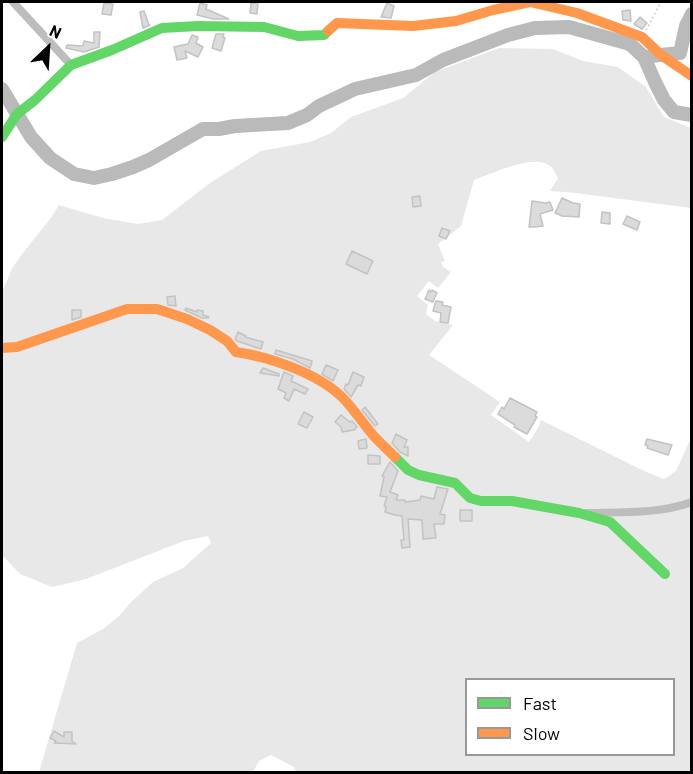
<!DOCTYPE html>
<style>
body{margin:0}
#map{position:relative;width:693px;height:774px;overflow:hidden;background:#fff;font-family:Barlow,sans-serif}
canvas{display:block}
.frame{position:absolute;inset:0;border:3px solid #000;pointer-events:none}
.legend{position:absolute;left:465px;top:678px;width:210px;height:78px;box-sizing:border-box;background:#fff;border:2px solid #999;margin:0;padding:8px 10px;list-style:none;font-size:18px;color:#000}
.legend li{display:flex;align-items:center;gap:12px;height:30px}
.legend b{width:30px;border:2px solid #999}
.north{position:absolute;left:18px;top:18px;width:60px;height:60px;-webkit-text-stroke:4px #fff;paint-order:stroke;rotate:25deg;font-size:16px;font-weight:700;line-height:24px;text-align:center;color:#000}
.north::after{content:'';display:block;margin:auto;width:21px;height:27px;background:#000;clip-path:polygon(50% 0,100% 100%,50% 72%,0 100%)}
</style>
<div id="map">
<canvas width="693" height="774"></canvas>
<div class="frame"></div>
<ul class="legend">
<li><b style="height:8px;background:#63d668"></b>Fast</li>
<li><b style="height:8px;background:#ff974d"></b>Slow</li>
</ul>
<div class="north">N</div>
</div>
<script>
const context = document.querySelector('canvas').getContext('2d');
context.lineJoin = 'round';
function fillPath(path, color) { context.fillStyle = color; context.fill(path, 'evenodd'); }
function stroke(path, color, width, dash) { context.strokeStyle = color; context.lineWidth = width; context.lineCap = dash ? 'butt' : 'round'; context.setLineDash(dash || []); context.stroke(path); }
fillPath(new Path2D(`
 M499,48L553,49L583,61L618,67L646,87L664,117L691,128V208L576,193L550,191L558,178C556,175 554,169 550,166C535,153 491,174 474,180L461,226L438,244L445,261L441,262L443,267L451,272L438,288L429,281L417,296L428,305L426,314L435,321L453,325L429,355L500,402L491,415L529,442L538,428L541,420L644,471L664,479L676,471L691,438V772H296L294,767L271,755L259,761L253,772H39L77,643L103,629L119,616L131,602L153,582L183,568L211,543L208,536L184,541L86,579L52,587L20,574L2,555V290C8,282 9,272 15,264C29,243 47,226 59,205L103,218L138,224L162,220L210,183L261,151L310,142L331,133L351,117L403,98L435,72ZM466,680H674V754H466Z`), '#e8e8e8');
stroke(new Path2D(`
 M651,56L680,53L686,26L692,14
 M2,89L31,137L50,158L74,174L94,178L112,174L133,167L149,160L203,129H219L235,126L288,123L307,115L319,106L355,89L416,75L443,60L508,35L535,28L569,27L630,44L644,57L655,82L664,100L674,112L692,115`), '#bababa', 14);
const building = new Path2D(`
 M104,3L113,4L111,15L102,14Z
 M200,3L207,5L206,9L229,19H213L197,15Z
 M251,3H258L257,14L250,13Z
 M387,3L394,6L391,18L381,17Z
 M630,10L631,21L623,20L622,11Z
 M144,11L149,25H150L143,28L140,12Z
 M640,17L647,23L642,29L634,24Z
 M94,32H100L99,47L84,52L66,48L67,45L83,46L84,41L94,43Z
 M216,34H224L223,37L225,38L221,51L212,48Z
 M192,35L198,37L196,43L203,47L198,57L185,51L187,58L177,60L174,47L188,44Z
 M420,196L421,206L413,207L412,197Z
 M562,198L573,203L580,204L579,217L562,216L555,213Z
 M532,201L546,203L550,202L553,210L540,214L543,226L535,227H529Z
 M602,212L610,213V224L601,223Z
 M627,216L640,222L637,230L623,224Z
 M442,228L450,231L446,239L439,236Z
 M352,251L373,261L367,274L346,264Z
 M429,290L431,292L432,290L437,293L433,302L425,299Z
 M175,296L176,306L168,305L167,297Z
 M436,301L443,302L442,305L451,307L448,323L440,322L441,313L433,311Z
 M186,308L197,312V310L203,311V315L209,317L208,318H202L185,310Z
 M72,310H81V317L72,320Z
 M238,332L246,336L245,337L263,342L261,349L237,341L235,339Z
 M276,350L312,361L310,368L293,359L275,354Z
 M326,365L338,370L333,381L322,374Z
 M263,368L279,374V376L260,373Z
 M284,372L293,376L291,381L308,389L305,394L294,389L289,401L284,398L286,393L278,389Z
 M353,372L364,377L361,386L358,385L351,397L344,389L346,384L348,385Z
 M510,398L537,412L535,416L537,417L527,434L514,427L515,425L498,414L502,407L504,409Z
 M365,407L378,424L375,426L362,410Z
 M304,412L313,417L307,428L298,424Z
 M341,415L350,422L352,421L357,427L354,430L342,432L341,427L335,422Z
 M396,434L407,440L404,447H408V456L400,452L392,443Z
 M366,439L367,448L359,449L358,441Z
 M647,439L672,445L668,455L647,448L648,446L645,445Z
 M368,455L380,456V464H368Z
 M390,462L398,471L390,492L398,495L396,500H405V502L420,500L421,496L434,499L437,487L448,489L440,514L445,515L444,524H434L436,538L423,539L422,520L408,519L410,547L402,548L401,540H404L402,516L395,515L385,512L386,507L384,506L387,497L380,496L384,477L382,476Z
 M460,510H472V521H460Z
 M54,731L64,737V732H72V741L76,744L54,743L56,741L50,738Z`);
fillPath(building, '#dbdbdb');
stroke(building, '#c3c3c3', 1.5);
stroke(new Path2D(`
 M646,30L661,2`), '#c2c2c2', 1.5, [1.5, 3]);
stroke(new Path2D(`
 M13,2L71,65
 M587,513C621,512 659,514 692,502`), '#bdbdbd', 8);
stroke(new Path2D(`
 M2,137L17,114L35,100L71,65L112,50L162,28L198,26L264,27L298,36L324,35L328,31
 M395,457L408,470L419,475L455,483L470,498L481,501H512L579,513L610,522L665,574`), '#63d668', 10);
stroke(new Path2D(`
 M328,31L337,23L413,26L456,21L493,10L530,2L577,13L642,37L661,55L692,76
 M2,348L17,347L127,309H157L187,319L210,330L227,341L236,352C270,357 317,373 342,397C353,408 362,422 372,434C379,442 387,449 395,457`), '#ff974d', 10);
</script>
